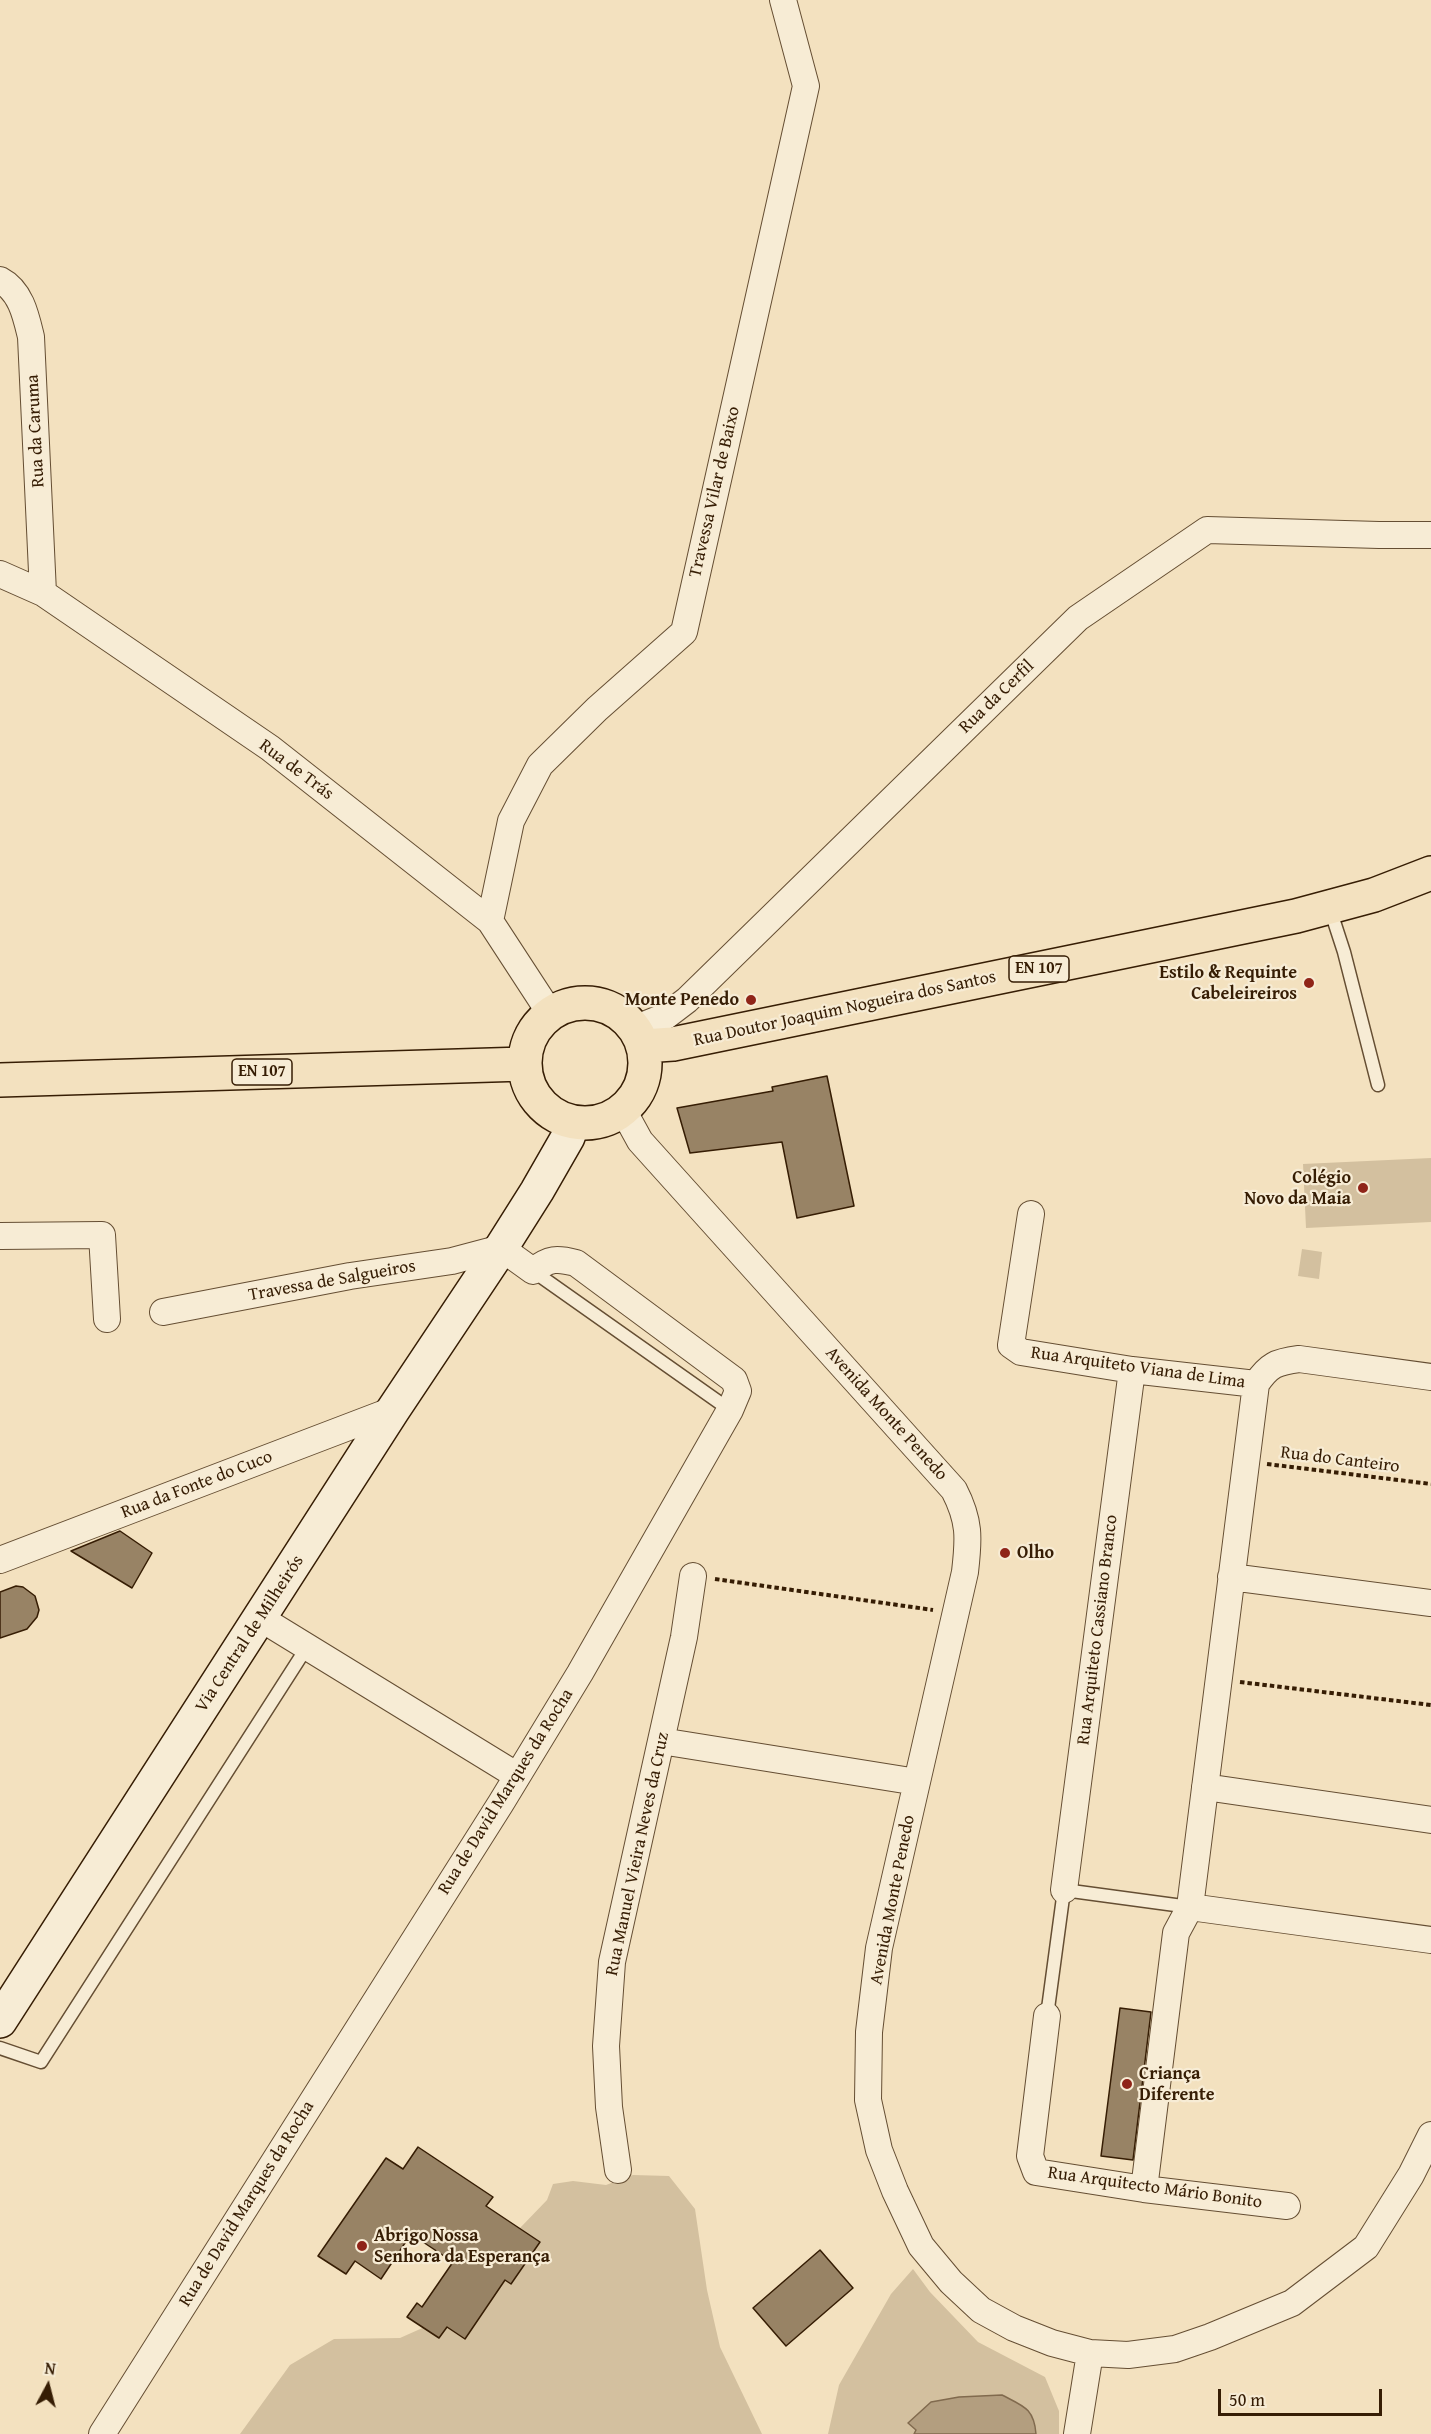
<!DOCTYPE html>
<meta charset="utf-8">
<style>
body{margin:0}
#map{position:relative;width:1431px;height:2434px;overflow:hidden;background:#f3e1bf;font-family:"Gentium Book Plus",serif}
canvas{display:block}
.north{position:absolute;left:18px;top:2356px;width:60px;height:60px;-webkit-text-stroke:4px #f7ecd5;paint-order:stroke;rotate:7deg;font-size:16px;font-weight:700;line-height:24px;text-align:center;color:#361d04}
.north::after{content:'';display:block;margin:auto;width:21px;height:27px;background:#361d04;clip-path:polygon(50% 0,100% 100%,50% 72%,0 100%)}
.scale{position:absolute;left:1218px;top:2389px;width:164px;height:27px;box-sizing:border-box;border:3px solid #361d04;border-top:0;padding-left:8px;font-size:18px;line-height:21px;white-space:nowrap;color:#361d04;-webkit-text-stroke:4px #f7ecd5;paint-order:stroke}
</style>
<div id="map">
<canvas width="1431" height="2434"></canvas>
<div class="north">N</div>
<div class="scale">50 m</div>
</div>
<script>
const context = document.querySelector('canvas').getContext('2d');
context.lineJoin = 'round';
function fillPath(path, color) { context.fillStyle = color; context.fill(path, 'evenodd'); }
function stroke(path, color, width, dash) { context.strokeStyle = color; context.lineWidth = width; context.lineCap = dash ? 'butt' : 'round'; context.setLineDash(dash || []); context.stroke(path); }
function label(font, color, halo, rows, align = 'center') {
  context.font = font + ' "Gentium Book Plus",serif'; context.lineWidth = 4.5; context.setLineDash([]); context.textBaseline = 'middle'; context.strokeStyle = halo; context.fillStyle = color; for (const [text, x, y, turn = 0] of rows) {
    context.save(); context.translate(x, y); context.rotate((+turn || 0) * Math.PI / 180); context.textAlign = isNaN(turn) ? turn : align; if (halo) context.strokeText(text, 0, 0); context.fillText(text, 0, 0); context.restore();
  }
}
fillPath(new Path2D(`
 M1431,1158V1222L1306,1228L1303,1164Z
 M1302,1249L1322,1252L1319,1279L1298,1276Z
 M633,2175L669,2176L695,2209L707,2290L720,2347L762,2434H240L290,2365L334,2339L400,2338L494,2296L520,2228L547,2200L553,2184L573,2181L606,2185Z
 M913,2269L930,2292L978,2342L1045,2377L1059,2411V2434H828L839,2385L891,2294Z`), '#d3c09f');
const water = new Path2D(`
 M1002,2395C1023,2406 1034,2408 1036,2434H914L916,2430L908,2423L931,2402L959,2397Z`);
fillPath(water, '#b39e7f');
stroke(water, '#816a4e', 1.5);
const building = new Path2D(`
 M827,1076L854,1206L797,1218L782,1142L690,1153L677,1108L773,1091L772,1087Z
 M120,1531L152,1553L132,1588L71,1551Z
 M16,1586L23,1587L35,1596L39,1610L37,1617L27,1629L0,1638V1592Z
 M1120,2008L1151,2012L1133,2160L1101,2156Z
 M418,2147L493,2197L486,2206L540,2242L511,2284L505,2280L465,2339L447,2327L439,2338L407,2317L417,2303L422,2307L453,2262L411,2234L381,2279L355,2261L346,2274L318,2256L386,2158L403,2169Z
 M820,2250L853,2288L786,2346L753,2308Z`);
fillPath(building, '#988365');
stroke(building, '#361d04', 1.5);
const lane = new Path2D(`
 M1330,909L1344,952L1378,1085
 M533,1271L730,1410
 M1047,2016L1064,1890L1190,1907
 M0,2048L41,2062L307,1647`);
const street = new Path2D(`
 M0,280C21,291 26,316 31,337L43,593
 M0,574L43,593L270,748L490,921L550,1013
 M490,921L511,821L540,765L597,709L684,632L806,86L783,0
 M634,1029L666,1016L687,1000L1078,618L1207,530L1379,535H1431
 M623,1110L640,1141L954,1490C970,1521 969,1538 965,1572L879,1948L869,2032L868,2100L879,2150L895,2191L921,2246L951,2282L981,2310L1014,2328L1052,2343L1090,2353L1128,2355L1175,2349L1210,2337L1292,2303L1366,2247L1411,2175L1431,2135
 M1031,1214L1011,1345L1021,1352L1132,1370L1256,1384
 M0,1236L102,1235L107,1319
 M1431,1377L1299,1359C1276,1362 1269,1365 1256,1384L1190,1907L1431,1940
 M0,1560L393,1410
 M1231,1577L1431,1603
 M260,1618L516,1775
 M661,1741L917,1782
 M1205,1787L1431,1820
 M1064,1890L1132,1370
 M1047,2016L1030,2156L1036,2172L1144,2189L1287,2206
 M618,2170L609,2107L606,2046L612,1962L684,1637L693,1576
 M1144,2189L1176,1933L1190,1907
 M102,2434L501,1803L580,1673L730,1410L738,1391L734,1380L576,1263C557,1258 549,1258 533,1271L501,1248L452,1261L350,1276L163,1312
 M1077,2434L1090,2353`);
const secondary = new Path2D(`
 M0,2021L393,1410L501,1248L537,1191L568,1137L573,1123`);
const primary = new Path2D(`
 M525 1063a60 60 0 1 1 120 0a60 60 0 1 1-120 0Z
 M643,1046L673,1044L1296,916L1374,895L1431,873
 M0,1080L524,1064`);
stroke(lane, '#654e33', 15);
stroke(street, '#654e33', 28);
stroke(secondary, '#361d04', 36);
stroke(primary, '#361d04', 36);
stroke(new Path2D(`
 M1267,1464L1431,1484
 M715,1579L933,1610
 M1240,1682L1431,1705`), '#361d04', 4, [4.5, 3]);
stroke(lane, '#f7ecd5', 12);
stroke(street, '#f7ecd5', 26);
stroke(secondary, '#f7ecd5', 33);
stroke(primary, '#f3e1bf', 33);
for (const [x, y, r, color] of [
 [1309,983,6,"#8f2418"],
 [751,1000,6,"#8f2418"],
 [1363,1188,6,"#8f2418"],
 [1005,1553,6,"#8f2418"],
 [1127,2084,6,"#8f2418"],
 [362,2246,6,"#8f2418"]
]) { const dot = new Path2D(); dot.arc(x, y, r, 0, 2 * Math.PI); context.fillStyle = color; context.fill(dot); stroke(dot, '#f7ecd5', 2); }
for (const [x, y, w] of [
 [1039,969,60],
 [262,1072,60]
]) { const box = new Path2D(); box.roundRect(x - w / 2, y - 13, w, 26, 4.5); context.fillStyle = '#f7ecd5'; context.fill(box); stroke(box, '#361d04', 1.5); }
label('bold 16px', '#361d04', null, [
 ["EN 107",1039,969],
 ["EN 107",262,1072]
]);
label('18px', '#361d04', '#f7ecd5', [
 ["Rua da Caruma",36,431,-93],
 ["Travessa Vilar de Baixo",715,492,-77],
 ["Rua da Cerfil",997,697,-44],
 ["Rua de Trás",296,770,37],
 ["Rua Doutor Joaquim Nogueira dos Santos",845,1009,-12],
 ["Travessa de Salgueiros",332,1281,-10],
 ["Rua Arquiteto Viana de Lima",1138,1368,8],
 ["Avenida Monte Penedo",886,1414,48],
 ["Rua do Canteiro",1340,1460,7],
 ["Rua da Fonte do Cuco",197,1485,-21],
 ["Rua Arquiteto Cassiano Branco",1098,1630,-83],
 ["Via Central de Milheirós",250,1634,-57],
 ["Rua de David Marques da Rocha",506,1792,-58],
 ["Rua Manuel Vieira Neves da Cruz",638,1854,-78],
 ["Avenida Monte Penedo",893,1900,-79],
 ["Rua Arquitecto Mário Bonito",1155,2188,8],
 ["Rua de David Marques da Rocha",247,2204,-58]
]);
label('bold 18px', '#361d04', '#f7ecd5', [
 ["Estilo & Requinte",1297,973],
 ["Cabeleireiros",1297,994],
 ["Monte Penedo",739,1000],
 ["Colégio",1351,1178],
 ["Novo da Maia",1351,1199],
 ["Olho",1017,1553,"left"],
 ["Criança",1139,2074,"left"],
 ["Diferente",1139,2095,"left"],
 ["Abrigo Nossa",374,2236,"left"],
 ["Senhora da Esperança",374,2257,"left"]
], 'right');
</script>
